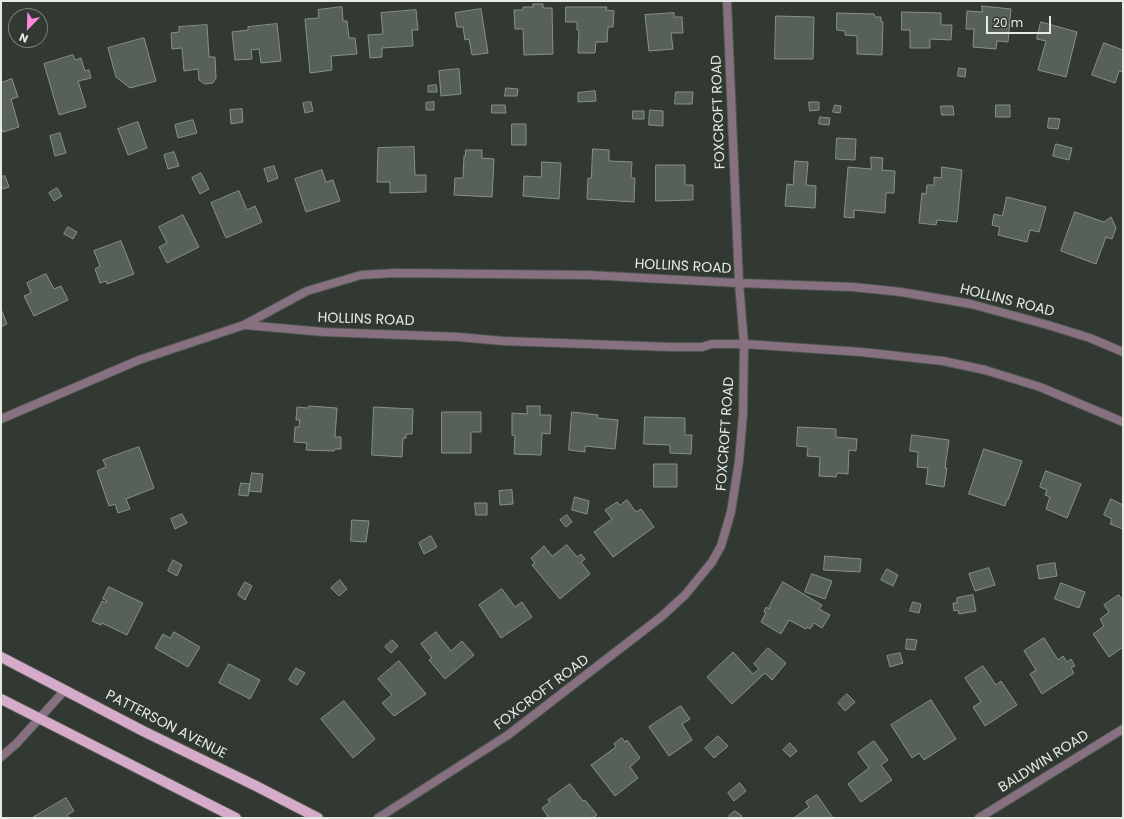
<!DOCTYPE html>
<style>
body{margin:0}
#map{position:relative;width:1124px;height:819px;overflow:hidden;background:#313932;font-family:Poppins,sans-serif}
canvas{display:block}
.frame{position:absolute;inset:0;border:2px solid #e5eae5;pointer-events:none}
.north{position:absolute;left:8px;top:8px;width:40px;height:40px;box-sizing:border-box;background:#313932;border:1px solid #79807a;border-radius:50%;rotate:203deg;font-size:11px;font-weight:700;line-height:16px;text-align:center;color:#e5eae5}
.north::after{content:'';display:block;margin:auto;width:14px;height:18px;background:#fe85e0;clip-path:polygon(50% 0,100% 100%,50% 72%,0 100%)}
.scale{position:absolute;left:986px;top:16px;width:65px;height:18px;box-sizing:border-box;border:2px solid #e5eae5;border-top:0;padding-left:5px;font-size:12px;line-height:14px;white-space:nowrap;color:#e5eae5;-webkit-text-stroke:3px #313932;paint-order:stroke}
</style>
<div id="map">
<canvas width="1124" height="819"></canvas>
<div class="frame"></div>
<div class="north">N</div>
<div class="scale">20 m</div>
</div>
<script>
const context = document.querySelector('canvas').getContext('2d');
context.lineJoin = 'round';
function fillPath(path, color) { context.fillStyle = color; context.fill(path, 'evenodd'); }
function stroke(path, color, width, dash) { context.strokeStyle = color; context.lineWidth = width; context.lineCap = dash ? 'butt' : 'round'; context.setLineDash(dash || []); context.stroke(path); }
function label(font, color, halo, rows, align = 'center') {
  context.font = font + ' Poppins,sans-serif'; context.lineWidth = 4; context.setLineDash([]); context.textBaseline = 'middle'; context.strokeStyle = halo; context.fillStyle = color; for (const [text, x, y, turn = 0] of rows) {
    context.save(); context.translate(x, y); context.rotate((+turn || 0) * Math.PI / 180); context.textAlign = isNaN(turn) ? turn : align; if (halo) context.strokeText(text, 0, 0); context.fillText(text, 0, 0); context.restore();
  }
}
const building = new Path2D(`
 M533,4H543V8H552L553,54L524,55L523,29H515L514,10H523V7H533Z
 M982,6L1011,9L1008,42L997,41L996,49L973,47L974,29H966L967,11L982,12Z
 M342,7L343,21H347L349,38H355L357,54L331,56L332,70L310,73L305,19L319,18L318,10Z
 M566,7H607L606,10L614,11L613,27H608L607,42H596L595,53H578L579,30H577V22H566Z
 M481,9L488,53L472,55L469,39L465,40L463,27H457L455,13Z
 M416,10L418,30H412L413,46L382,48V57L370,58L368,35L383,34L381,13Z
 M902,12L941,13V25H952L951,40L930,39V48H910V30H902Z
 M674,13V17H682L683,33H671L673,49L649,51L645,15Z
 M837,13L874,14L875,17H881V22H883L882,55L857,54V36L845,35V31L837,30Z
 M776,16L814,17L813,59H775Z
 M1041,22L1077,32L1066,77L1038,70L1046,41L1037,39Z
 M277,24L281,61L261,63L259,49L251,50L252,59L235,60L232,32L248,30V27Z
 M207,25L209,57H215L216,78L213,83L205,84L199,80L198,69L184,71L182,48L172,49L171,33L179,32V27Z
 M144,38L156,81L130,88L116,77L108,48Z
 M1104,43L1123,50V72L1119,71L1115,83L1092,75Z
 M73,55L75,60L81,58L85,71L89,70L91,78L78,81L86,107L59,115L44,64Z
 M959,68L966,69L965,77L958,76Z
 M459,69L461,94L441,96L439,71Z
 M12,79L18,97L11,99L19,127L3,132L1,126V83Z
 M436,85L437,92H428V86Z
 M506,88L518,89L517,96H505Z
 M595,91L596,101L578,102V93Z
 M676,92H693L692,104H675Z
 M311,102L313,111L305,113L303,103Z
 M434,102V110H426V103Z
 M809,102H819V110L810,111Z
 M492,105H505L506,113H492Z
 M835,105L841,106L840,113L833,112Z
 M996,105H1010V117H996Z
 M941,106H953L954,115H942Z
 M242,109L243,122L231,124L230,110Z
 M650,110L663,111V126L649,125Z
 M633,111H644V119H633Z
 M820,117L830,118L829,125L819,124Z
 M1049,118L1060,119L1058,129L1048,128Z
 M193,120L197,133L178,138L175,125Z
 M138,122L147,148L128,155L118,129Z
 M512,124H526V145H512Z
 M60,133L66,153L55,156L50,136Z
 M837,138L856,139L855,160L836,159Z
 M1056,144L1072,148L1069,160L1053,156Z
 M414,147L415,175H426V192L390,193V182H377L378,148Z
 M593,149L609,150V161L632,162L631,178H635L634,202L587,199L588,178H591Z
 M466,150H482V158L494,159L492,197L454,195L455,178H463L464,156H465Z
 M174,152L179,166L168,169L164,155Z
 M871,157L883,158L882,170L895,171L894,193H886L885,213L854,210V218L844,217L848,167L871,169Z
 M795,161L808,162L806,185L816,186L815,208L785,206L787,184L793,185Z
 M542,162L561,163L559,199L523,196L524,176L541,177Z
 M656,165H685V185H693V200L656,201Z
 M274,166L278,178L268,182L264,169Z
 M942,167L962,170L957,222L937,220L936,225L919,223L922,193L926,194L927,185H934V177L941,178Z
 M322,170L326,182L333,180L340,201L306,212L295,179Z
 M201,173L209,189L200,194L192,178Z
 M5,176L9,187L3,189L1,184V177Z
 M57,188L62,196L54,201L49,193Z
 M239,191L247,210L255,206L262,222L226,238L211,203Z
 M1007,197L1046,207L1039,232L1030,230L1027,242L998,235L1000,227L992,225L994,214L1002,216Z
 M1075,212L1104,222L1111,217L1116,228L1112,239L1106,237L1096,264L1061,251Z
 M183,215L199,247L167,263L159,247L167,243L159,227Z
 M68,227L77,232L73,239L64,234Z
 M121,241L134,274L107,284L106,281L100,283L95,269L100,266L94,251Z
 M46,274L54,289L61,286L68,300L34,316L24,296L31,293L27,283Z
 M1,309L7,324L1,327Z
 M309,406L337,408L335,437H341V449H335L334,451L306,450L307,443L294,442L295,427H299L300,420H296L297,407L308,408Z
 M527,406H540V415H551L550,434L542,433L541,455L514,454L515,436L512,435V413L527,414Z
 M374,407L413,409L412,434H406V438H403L402,457L372,455Z
 M442,412H481V432H471V453H442Z
 M572,412L598,415L597,418L618,420L615,449L585,446V452L569,450Z
 M645,417L685,418V435H692L691,454L670,453V445L644,444Z
 M798,427L836,429V437L857,439L856,451L849,450L848,474L837,473L836,477L819,476L820,457L807,456L808,447L797,446Z
 M912,435L949,440L945,468H947L944,487L926,484L928,468L917,467L918,452L910,451Z
 M139,447L154,488L126,499L130,509L118,513L115,504L109,506L97,471L106,467L103,460Z
 M984,449L1022,461L1008,500L1007,499L1005,506L969,494Z
 M654,464H677V487H654Z
 M1046,471L1081,484L1067,518L1046,509L1050,497L1045,495L1047,490L1040,487Z
 M252,473L263,474L261,492L249,491Z
 M241,483L250,484L248,496L239,495Z
 M512,490L513,504L500,505L499,491Z
 M575,497L589,501L587,514L572,510Z
 M1111,499L1123,505V529L1110,524L1112,519L1104,515Z
 M627,500L636,512L641,509L654,527L613,557L594,532L612,519L605,510L617,502L620,505Z
 M475,503H487V515H476Z
 M182,514L187,523L175,529L171,519Z
 M567,515L572,522L566,527L560,520Z
 M352,520L369,521L366,542L351,541Z
 M431,536L437,547L424,554L419,543Z
 M567,545L577,557L581,554L585,559L581,562L590,574L560,599L532,565L535,563L531,558L544,546L552,556Z
 M825,556L861,559L860,572L824,570Z
 M173,560L182,565L177,576L168,571Z
 M1055,563L1057,576L1039,579L1037,566Z
 M989,568L995,585L975,591L969,574Z
 M887,569L898,575L893,586L881,580Z
 M812,574L832,581L825,599L805,592Z
 M340,580L347,589L339,596L331,588Z
 M245,582L252,586L245,600L238,595Z
 M783,582L822,605L819,609L830,615L822,628L814,623L810,629L807,627L806,629L789,620L781,634L761,622L766,613L764,612L766,607L769,609L770,608L769,607Z
 M1061,583L1085,592L1079,608L1055,599Z
 M109,587L143,603L127,635L102,623L101,625L92,621L102,601L106,603L107,601L103,599Z
 M502,589L515,607L522,602L532,617L501,638L479,605Z
 M973,595L976,611L959,614L958,610L954,611L953,603H957V598Z
 M1119,595L1123,601V647L1109,657L1093,634L1104,626L1100,619L1109,612L1104,605Z
 M913,602L921,604L919,613L910,611Z
 M174,632L200,647L188,667L155,648L163,634L170,638Z
 M436,632L451,651L462,641L474,655L445,679L429,660L432,658L421,644Z
 M1044,638L1058,660L1063,656L1067,662L1071,659L1075,666L1071,668L1074,673L1042,694L1030,674L1036,670L1024,651Z
 M907,639L917,640L915,650L906,649Z
 M392,640L398,646L391,653L385,647Z
 M768,648L786,663L772,680L765,673L732,704L707,677L733,652L753,674L759,669L754,664Z
 M900,653L903,663L890,667L887,656Z
 M399,661L426,694L394,716L382,703L392,695L378,679Z
 M229,664L260,680L250,699L219,683Z
 M983,666L996,685L1001,681L1017,705L985,726L973,707L981,702L965,678Z
 M296,668L305,673L297,685L289,680Z
 M847,694L855,702L845,711L838,703Z
 M931,700L956,739L924,760L919,753L912,758L891,725Z
 M344,701L375,739L353,758L321,719Z
 M681,706L690,719L682,724L692,740L669,756L649,727Z
 M718,736L728,746L714,758L705,748Z
 M622,738L625,742L627,740L640,758L630,767L638,778L615,796L591,765L616,747L614,744Z
 M874,741L888,760L881,765L892,780L861,802L848,784L869,768L858,753Z
 M790,743L797,751L790,757L783,750Z
 M740,783L746,791L734,801L728,793Z
 M570,784L583,801L585,800L597,815L593,818H549L542,808L550,802L548,800Z
 M817,795L833,818H794L809,807L806,802Z
 M66,798L74,811L67,815L69,818H32Z
 M735,811L742,816L740,818H731L729,816Z`);
fillPath(building, '#586158');
stroke(building, '#879288', 1);
const street = new Path2D(`
 M245,325L324,332L459,337L503,341L671,347H702L712,344H744L861,352L943,361L985,370L1040,387L1123,422
 M1,419L139,360L244,325L307,291L361,275L395,273L588,275L739,283L853,287L901,292L971,304L1048,325L1090,338L1123,352
 M1,757L17,743L65,690
 M378,818L508,735L661,617L685,595L712,562L721,546L731,512L739,461L743,414L744,344L739,283L727,1
 M979,818L1123,729`);
const primary = new Path2D(`
 M1,657L143,731L256,786L318,818
 M1,699L236,818`);
stroke(street, '#4e554f', 10);
stroke(primary, '#4e554f', 12);
stroke(street, '#877180', 8);
stroke(primary, '#d6abc9', 10);
label('14px', '#e5eae5', '#313932', [
 ["FOXCROFT ROAD",719,112,-92],
 ["HOLLINS ROAD",683,267,3],
 ["HOLLINS ROAD",1007,301,14],
 ["HOLLINS ROAD",366,320,2],
 ["FOXCROFT ROAD",726,434,-86],
 ["FOXCROFT ROAD",542,693,-37],
 ["PATTERSON AVENUE",166,725,27],
 ["BALDWIN ROAD",1044,762,-32]
]);
</script>
